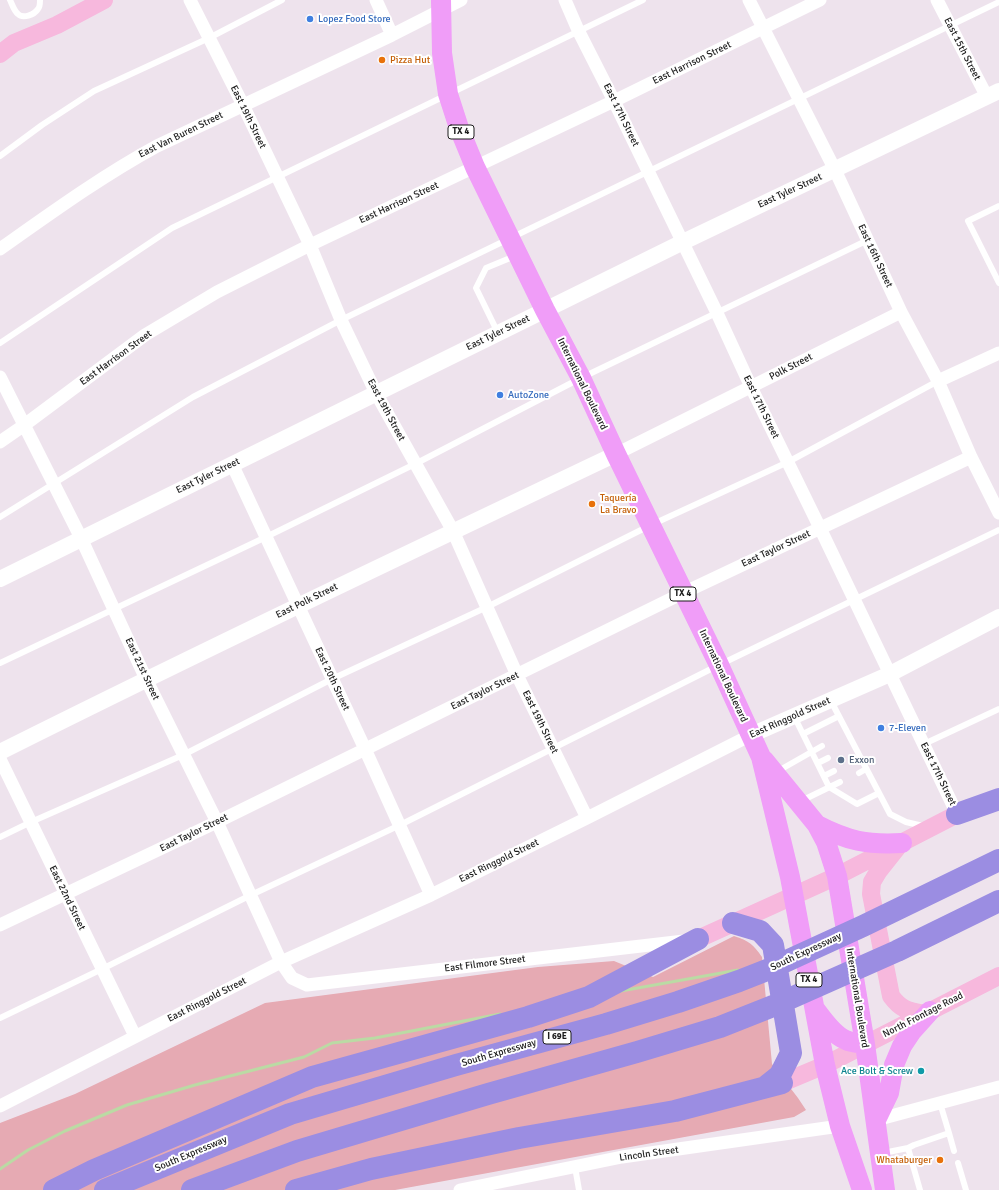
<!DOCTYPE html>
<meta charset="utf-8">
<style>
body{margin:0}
canvas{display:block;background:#eee3ed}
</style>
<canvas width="999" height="1190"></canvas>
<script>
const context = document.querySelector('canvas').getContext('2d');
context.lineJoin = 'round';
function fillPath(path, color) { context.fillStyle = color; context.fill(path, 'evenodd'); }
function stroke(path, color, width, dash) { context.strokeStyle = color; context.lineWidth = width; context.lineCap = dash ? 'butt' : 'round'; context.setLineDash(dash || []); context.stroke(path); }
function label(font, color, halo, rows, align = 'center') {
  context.font = font + ' Signika,sans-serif'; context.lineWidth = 4; context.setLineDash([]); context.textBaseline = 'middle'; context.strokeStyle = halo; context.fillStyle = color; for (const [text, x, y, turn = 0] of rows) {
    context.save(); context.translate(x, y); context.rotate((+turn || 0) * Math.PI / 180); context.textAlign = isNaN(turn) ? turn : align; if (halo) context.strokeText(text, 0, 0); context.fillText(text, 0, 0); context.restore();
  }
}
fillPath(new Path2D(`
 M734,936C749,941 753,944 762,957L772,1064L798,1098L806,1110L794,1117L395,1190H0V1123L75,1094L265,1003L538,967L614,961L653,977Z`), '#e6aab3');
stroke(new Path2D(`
 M621,991L738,970
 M0,1169L28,1150L65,1131L127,1105L195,1085L304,1057L332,1043L375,1038L500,1014`), '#bbdaa4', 3);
stroke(new Path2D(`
 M10,0C12,4 14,11 18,14C23,19 34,15 38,9C40,7 40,3 40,0
 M0,156L42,125L94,91L209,38L282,0
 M999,206L968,221L999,283
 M498,333L476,288L486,268L515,256
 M0,343L172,228L643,0
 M0,517L193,397L341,320L999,2
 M0,663L266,537L415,464L581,378L868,240
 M831,701L890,814L906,822L923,826
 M795,718L829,787L857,804L879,793
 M803,734L839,716
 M924,744L999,709
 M853,762L861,758
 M818,763L828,758
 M778,771L822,746
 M859,773L866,769
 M824,776L834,771
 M801,801L840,782
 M0,837L31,822L183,755L332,679L487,607L651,525L788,462L938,381
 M0,1018L102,969L251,895L400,825L719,665L999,530
 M949,1133L954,1151
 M908,1148L920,1190
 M883,1153L908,1148L914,1145L949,1133L940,1103
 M958,1163L966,1190
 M575,1167L579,1190`), '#fff', 6);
stroke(new Path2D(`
 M190,0L243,105L310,245L341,320L376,393L453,531L517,675L587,818
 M376,0L392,35
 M565,0L578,30L614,101L717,313L751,387L820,528L957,814
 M749,0L835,170L901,312L938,381L971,457L999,513
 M937,0L987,97
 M0,249C51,213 102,176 157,146L392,35L461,0
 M0,377L81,538L146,679L217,822L281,962L292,978L307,985L684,941
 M938,381L999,353
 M0,442L23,426L145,335L217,292L310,245L614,101L820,0
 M616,454L901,312
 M232,464L365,749L431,895
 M0,759L135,1036
 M0,925L217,822L683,593L971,457
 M0,1106L281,962L431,895L587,818L751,735
 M876,1120L999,1087
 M460,1190L622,1157L840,1126`), '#fff', 13);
stroke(new Path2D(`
 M0,579L683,242L999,91
 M751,735L890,674L999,617
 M0,752C204,650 410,552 616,454`), '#fff', 16);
stroke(new Path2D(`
 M0,54L14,43L57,25L104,0
 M897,848L878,872L872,882L871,894L891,996C901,1010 909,1011 925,1014
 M698,939L837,876L969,808
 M782,1083L825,1065L999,976`), '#f7b8dd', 18);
stroke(new Path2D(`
 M441,0L442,53L448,94L459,128L475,167L545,310L581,378L616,454L719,665L761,757L790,877L825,1065L840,1126L862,1190
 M764,760L817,825L826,842L837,876L865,1044L885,1190
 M817,825C848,841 867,845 902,843
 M815,1009C823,1019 833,1035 846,1040C852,1043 859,1043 865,1044
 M876,1120L889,1093L894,1065L902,1046L912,1031L930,1011`), '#f09df8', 20);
stroke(new Path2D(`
 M957,814L999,799
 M733,923L760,931L773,945L791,1053L780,1075L765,1087
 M54,1190L94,1170L312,1077L528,1017L589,997L698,939
 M105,1190L290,1114L456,1065L606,1024L678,1002L739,981L767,970L863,926L999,860
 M192,1190L297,1151L488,1094L637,1052L720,1027L773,1006L897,951L999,901
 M296,1190L371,1169L519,1138L675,1111L782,1083`), '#9b8de2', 22);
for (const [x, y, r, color] of [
 [310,19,4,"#3f7fe0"],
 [382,60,4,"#e8710a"],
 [500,395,4,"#3f7fe0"],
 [592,504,4,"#e8710a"],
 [881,728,4,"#3f7fe0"],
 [841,760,4,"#5c6f8a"],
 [921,1071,4,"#0f9aa8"],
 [940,1160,4,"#e8710a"]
]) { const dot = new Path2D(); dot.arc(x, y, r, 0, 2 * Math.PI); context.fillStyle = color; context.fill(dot); stroke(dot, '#fff', 1.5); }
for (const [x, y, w] of [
 [461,132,26],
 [683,594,26],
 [809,980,26],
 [557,1037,28]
]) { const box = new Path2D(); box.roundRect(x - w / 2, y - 7, w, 14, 3); context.fillStyle = '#fff'; context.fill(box); stroke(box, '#1d1d1d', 1); }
label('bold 9px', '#1d1d1d', null, [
 ["TX 4",461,132],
 ["TX 4",683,594],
 ["TX 4",809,980],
 ["I 69E",557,1037]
]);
label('10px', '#366cbe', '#fff', [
 ["Lopez Food Store",318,19],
 ["AutoZone",508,395],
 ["7-Eleven",889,728]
], 'left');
label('10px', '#1d1d1d', '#fff', [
 ["East 15th Street",962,49,63],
 ["East Harrison Street",692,63,-26],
 ["East 17th Street",621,115,64],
 ["East 19th Street",248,117,64],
 ["East Van Buren Street",181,135,-26],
 ["East Tyler Street",790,191,-25],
 ["East Harrison Street",399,203,-25],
 ["East 16th Street",875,256,65],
 ["East Tyler Street",498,333,-26],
 ["East Harrison Street",116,358,-36],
 ["Polk Street",791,367,-27],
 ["International Boulevard",582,384,64],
 ["East 17th Street",761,407,64],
 ["East 19th Street",386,410,62],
 ["East Tyler Street",208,476,-26],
 ["East Taylor Street",776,549,-25],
 ["East Polk Street",307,601,-26],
 ["East 21st Street",142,669,65],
 ["International Boulevard",723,676,65],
 ["East 20th Street",332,679,65],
 ["East Taylor Street",485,691,-26],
 ["East Ringgold Street",790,718,-24],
 ["East 19th Street",540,722,64],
 ["East 17th Street",938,774,64],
 ["East Taylor Street",194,833,-26],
 ["East Ringgold Street",499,861,-26],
 ["East 22nd Street",67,898,64],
 ["South Expressway",806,952,-25],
 ["East Filmore Street",485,964,-7],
 ["International Boulevard",857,998,81],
 ["East Ringgold Street",207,1000,-27],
 ["North Frontage Road",923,1015,-27],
 ["South Expressway",499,1053,-16],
 ["South Expressway",191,1154,-23],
 ["Lincoln Street",649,1154,-8]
]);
label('10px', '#c56008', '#fff', [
 ["Pizza Hut",390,60],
 ["Taquería",600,498],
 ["La Bravo",600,510],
 ["Whataburger",932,1160,"right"]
], 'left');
label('10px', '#4e5e75', '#fff', [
 ["Exxon",849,760]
], 'left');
label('10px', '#0d838f', '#fff', [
 ["Ace Bolt & Screw",913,1071]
], 'right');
</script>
